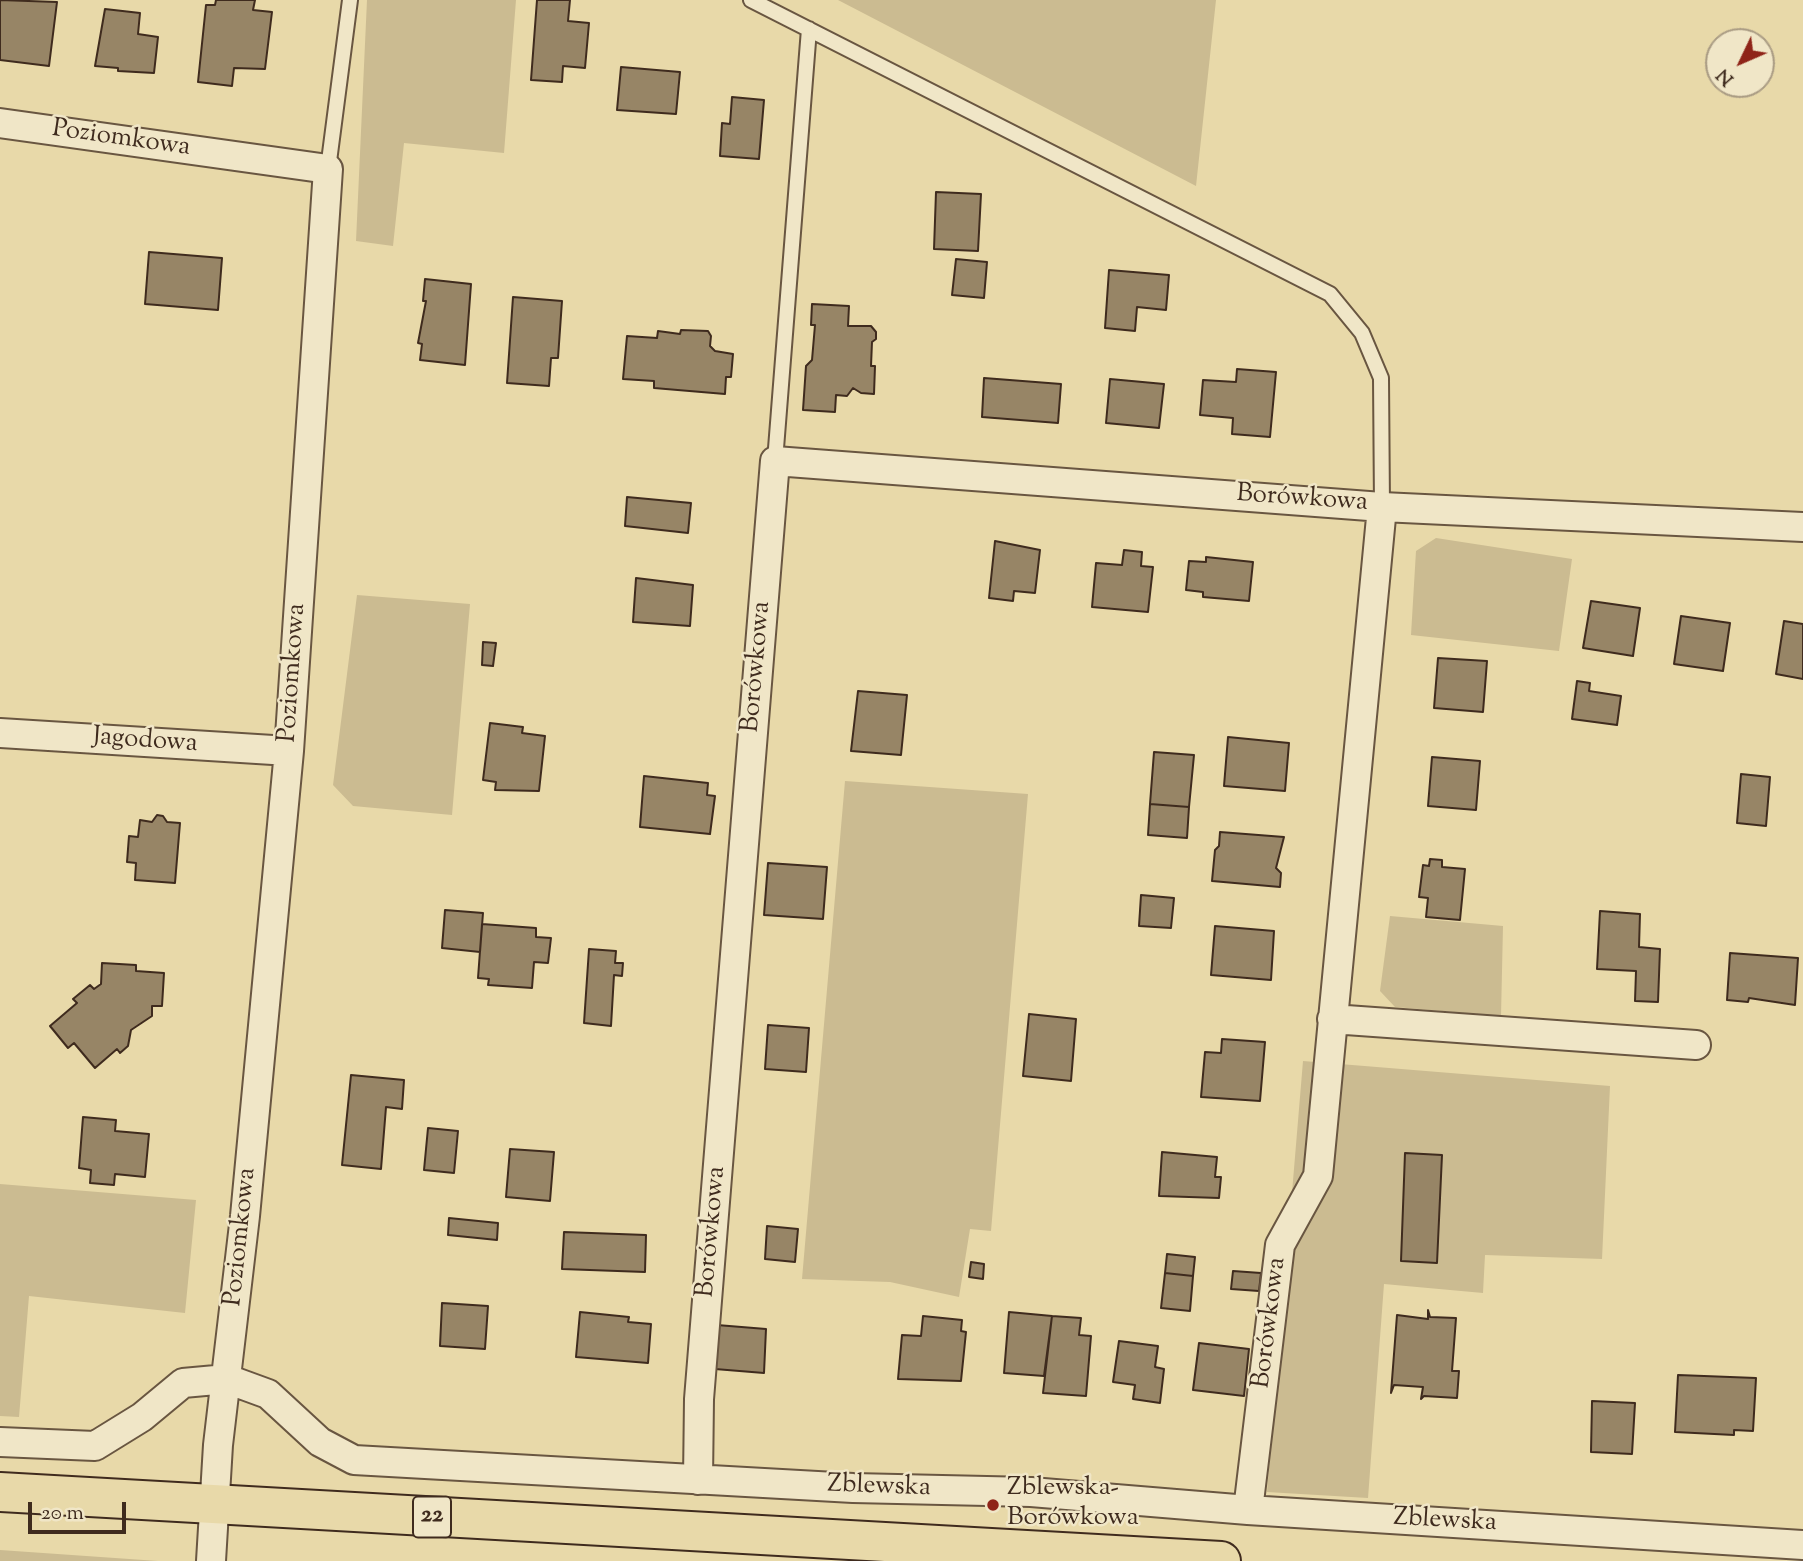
<!DOCTYPE html>
<meta charset="utf-8">
<style>
body{margin:0}
#map{position:relative;width:1803px;height:1561px;overflow:hidden;background:#e8d9a9;font-family:"Sorts Mill Goudy",serif}
canvas{display:block}
.north{position:absolute;left:1705px;top:28px;width:70px;height:70px;box-sizing:border-box;background:#f0e6c7;border:2px solid #a99b83;border-radius:50%;rotate:226deg;font-size:19px;font-weight:700;line-height:28px;text-align:center;color:#3f2b1e}
.north::after{content:'';display:block;margin:auto;width:24px;height:32px;background:#8f2418;clip-path:polygon(50% 0,100% 100%,50% 72%,0 100%)}
.scale{position:absolute;left:28px;top:1502px;width:98px;height:32px;box-sizing:border-box;border:4px solid #3f2b1e;border-top:0;padding-left:9px;font-size:21px;line-height:24px;white-space:nowrap;color:#3f2b1e;-webkit-text-stroke:5px #f0e6c7;paint-order:stroke}
</style>
<div id="map">
<canvas width="1803" height="1561"></canvas>
<div class="north">N</div>
<div class="scale">20 m</div>
</div>
<script>
const context = document.querySelector('canvas').getContext('2d');
context.lineJoin = 'round';
function fillPath(path, color) { context.fillStyle = color; context.fill(path, 'evenodd'); }
function stroke(path, color, width, dash) { context.strokeStyle = color; context.lineWidth = width; context.lineCap = dash ? 'butt' : 'round'; context.setLineDash(dash || []); context.stroke(path); }
function label(font, color, halo, rows, align = 'center') {
  context.font = font + ' "Sorts Mill Goudy",serif'; context.lineWidth = 5; context.setLineDash([]); context.textBaseline = 'middle'; context.strokeStyle = halo; context.fillStyle = color; for (const [text, x, y, turn = 0] of rows) {
    context.save(); context.translate(x, y); context.rotate((+turn || 0) * Math.PI / 180); context.textAlign = isNaN(turn) ? turn : align; if (halo) context.strokeText(text, 0, 0); context.fillText(text, 0, 0); context.restore();
  }
}
fillPath(new Path2D(`
 M367,0H516L504,153L404,143L393,246L356,241Z
 M838,0H1216L1196,186Z
 M1436,538L1572,559L1559,651L1411,635L1416,551Z
 M357,595L470,604L452,815L353,806L333,785Z
 M845,781L1028,794L991,1231L970,1229L959,1297L890,1282L802,1279Z
 M1390,916L1503,926L1501,1016L1395,1007L1380,991Z
 M1303,1061L1610,1086L1602,1259L1485,1255L1483,1293L1384,1284L1368,1498L1267,1492Z
 M0,1184L196,1200L185,1313L29,1296L19,1417L0,1416Z
 M0,1550L158,1561H0Z`), '#cbbb91');
const building = new Path2D(`
 M0,0L57,2L49,66L0,60Z
 M216,0H255L253,10L272,12L265,69L234,68L232,86L198,82L206,5H215Z
 M537,0H570L568,21L589,23L585,68L563,66L562,82L531,80Z
 M105,9L140,13L138,34L158,37L154,73L118,71V68L95,66Z
 M621,67L680,72L676,114L617,110Z
 M732,97L764,100L759,159L720,156L722,123L730,124Z
 M936,192L981,194L978,251L934,249Z
 M149,252L222,258L218,310L145,304Z
 M956,259L987,262L984,298L952,295Z
 M1109,270L1169,275L1166,310L1137,307L1135,331L1105,328Z
 M425,279L471,284L465,365L420,360L422,344L418,343L426,301H423Z
 M513,297L562,301L558,358H551L549,386L507,383Z
 M812,304L849,306L848,326H871L876,332V339L872,342L871,366H875L874,394L861,393L853,388L847,396L836,395L835,412L803,410L806,366L812,360L815,325H811Z
 M681,330L708,331L711,336L710,346L715,351L733,354L731,377H726L725,394L654,388V381L623,379L627,336L657,338L658,331L680,334Z
 M1237,369L1276,372L1270,437L1232,434L1233,418L1200,415L1203,380L1236,382Z
 M984,378L1061,384L1058,423L982,417Z
 M1110,379L1164,384L1159,428L1106,423Z
 M627,497L691,503L688,533L625,526Z
 M995,541L1040,550L1035,593L1014,591L1013,601L989,598Z
 M1124,550L1142,552L1141,566L1153,567L1148,612L1092,607L1096,563L1122,565Z
 M1206,557L1253,562L1249,601L1203,597V592L1186,590L1189,561L1206,562Z
 M636,578L693,585L690,626L633,622Z
 M1591,601L1640,608L1633,656L1583,648Z
 M1681,616L1730,623L1723,671L1674,664Z
 M1784,621L1803,624V679L1776,674Z
 M483,642L496,643L493,666L482,665Z
 M1438,658L1487,661L1483,712L1434,708Z
 M1577,681L1590,683L1589,691L1621,696L1617,725L1572,719Z
 M858,691L907,695L901,755L851,751Z
 M490,723L523,727L522,733L545,736L539,791L495,790L496,782L483,780Z
 M1228,737L1289,743L1285,791L1224,786Z
 M1154,752L1194,755L1189,807L1150,804Z
 M1432,757L1480,761L1476,810L1428,806Z
 M1741,774L1770,777L1766,826L1737,823Z
 M644,776L708,783L707,795L715,796L710,834L640,827Z
 M1150,804L1189,807L1187,838L1148,835Z
 M157,815L163,816L167,822L180,823L175,883L135,880L136,863L127,862L129,836L138,837L140,820L152,822Z
 M1220,832L1284,837L1276,868L1281,873L1280,887L1212,881L1215,850L1219,846Z
 M1430,859L1442,860V867L1465,869L1460,920L1426,917L1428,898L1419,897L1423,865L1429,866Z
 M768,863L827,867L823,919L764,915Z
 M1141,895L1174,898L1171,928L1139,926Z
 M445,910L483,913L480,952L442,948Z
 M1600,911L1640,914L1639,947L1660,949L1658,1002L1635,1001L1636,971L1597,969Z
 M482,924L536,928V937L551,938L548,963L534,962L532,988L488,985L489,979L478,978Z
 M1215,926L1274,931L1271,980L1211,975Z
 M589,949L616,951L615,963H623L622,976L614,975L611,1026L584,1023Z
 M1730,953L1798,958L1795,1005L1749,998L1748,1002L1727,1000Z
 M102,963L136,965V971L164,973L162,1006H152V1016L131,1030L128,1046L120,1053L117,1049L95,1068L74,1043L68,1048L50,1026L77,1003L73,999L90,985L94,989L101,984Z
 M1029,1014L1076,1019L1071,1081L1023,1076Z
 M768,1025L809,1028L806,1072L765,1069Z
 M1222,1039L1265,1042L1260,1101L1201,1097L1205,1052L1221,1053Z
 M351,1075L404,1080L402,1109L386,1107L381,1169L342,1165Z
 M83,1117L116,1120L115,1131L149,1134L145,1177L115,1174L114,1185L90,1183L91,1170L79,1168Z
 M428,1128L458,1131L454,1173L424,1170Z
 M510,1149L554,1152L550,1201L506,1197Z
 M1162,1152L1217,1157L1215,1177H1221L1219,1198L1159,1196Z
 M1405,1153L1442,1155L1437,1263L1401,1261Z
 M449,1218L498,1223L497,1240L448,1235Z
 M767,1226L798,1229L795,1262L765,1259Z
 M564,1232L646,1235L645,1272L562,1269Z
 M1167,1254L1195,1257L1193,1276L1165,1273Z
 M971,1262L984,1264L983,1279L969,1277Z
 M1233,1271L1261,1273L1259,1291L1231,1289Z
 M1165,1273L1193,1276L1190,1311L1161,1308Z
 M442,1303L488,1306L485,1349L440,1346Z
 M1428,1310L1430,1317L1456,1318L1452,1371H1459L1457,1398L1424,1396L1421,1399L1423,1387L1394,1385L1391,1393L1397,1315L1428,1319Z
 M580,1312L629,1317L628,1322L651,1324L648,1363L576,1357Z
 M1009,1312L1052,1316L1044,1376L1004,1373Z
 M923,1316L962,1320L961,1331L966,1332L961,1381L898,1379L902,1335L921,1336Z
 M1052,1316L1081,1318L1079,1335L1091,1336L1086,1396L1043,1393Z
 M717,1325L766,1329L764,1373L715,1369Z
 M1119,1341L1158,1346L1155,1367L1164,1369L1160,1403L1133,1399L1135,1385L1113,1382Z
 M1199,1343L1249,1349L1244,1396L1193,1390Z
 M1678,1375L1756,1378L1753,1431L1734,1430V1435L1675,1432Z
 M1592,1401L1635,1403L1632,1454L1591,1452Z`);
fillPath(building, '#978566');
stroke(building, '#3f2b1e', 2);
const lane = new Path2D(`
 M751,0L1330,294L1362,333L1381,378L1382,507
 M328,169L350,0
 M775,461L809,29`);
const street = new Path2D(`
 M0,123L328,169L289,751L245,1216L218,1445L211,1561
 M1382,507L1803,527
 M0,733L289,751
 M1332,1019L1696,1045
 M0,1442L95,1446L142,1417L183,1383L227,1379L268,1394L320,1442L354,1460L853,1488L1031,1492L1248,1510L1803,1545
 M698,1480L699,1399L775,461L1382,507L1318,1176L1280,1245L1248,1510`);
const primary = new Path2D(`
 M0,1492L1221,1561`);
stroke(lane, '#695641', 18);
stroke(street, '#695641', 32);
stroke(primary, '#3f2b1e', 42);
stroke(lane, '#f0e6c7', 14);
stroke(street, '#f0e6c7', 28);
stroke(primary, '#e8d9a9', 38);
for (const [x, y, r, color] of [
 [993,1505,7,"#8f2418"]
]) { const dot = new Path2D(); dot.arc(x, y, r, 0, 2 * Math.PI); context.fillStyle = color; context.fill(dot); stroke(dot, '#f0e6c7', 2.5); }
for (const [x, y, w] of [
 [432,1517,38]
]) { const box = new Path2D(); box.roundRect(x - w / 2, y - 20.5, w, 41, 5); context.fillStyle = '#f0e6c7'; context.fill(box); stroke(box, '#3f2b1e', 2); }
label('bold 24px', '#3f2b1e', null, [
 ["22",432,1517]
]);
label('26px', '#3f2b1e', '#f0e6c7', [
 ["Poziomkowa",121,140,8],
 ["Borówkowa",1302,500,4],
 ["Borówkowa",758,667,-85],
 ["Poziomkowa",294,673,-86],
 ["Jagodowa",145,742,4],
 ["Borówkowa",713,1232,-85],
 ["Poziomkowa",242,1237,-84],
 ["Borówkowa",1271,1323,-83],
 ["Zblewska",879,1488,2],
 ["Zblewska",1445,1522,3]
]);
label('26px', '#3f2b1e', '#f0e6c7', [
 ["Zblewska-",1007,1490],
 ["Borówkowa",1007,1520]
], 'left');
</script>
